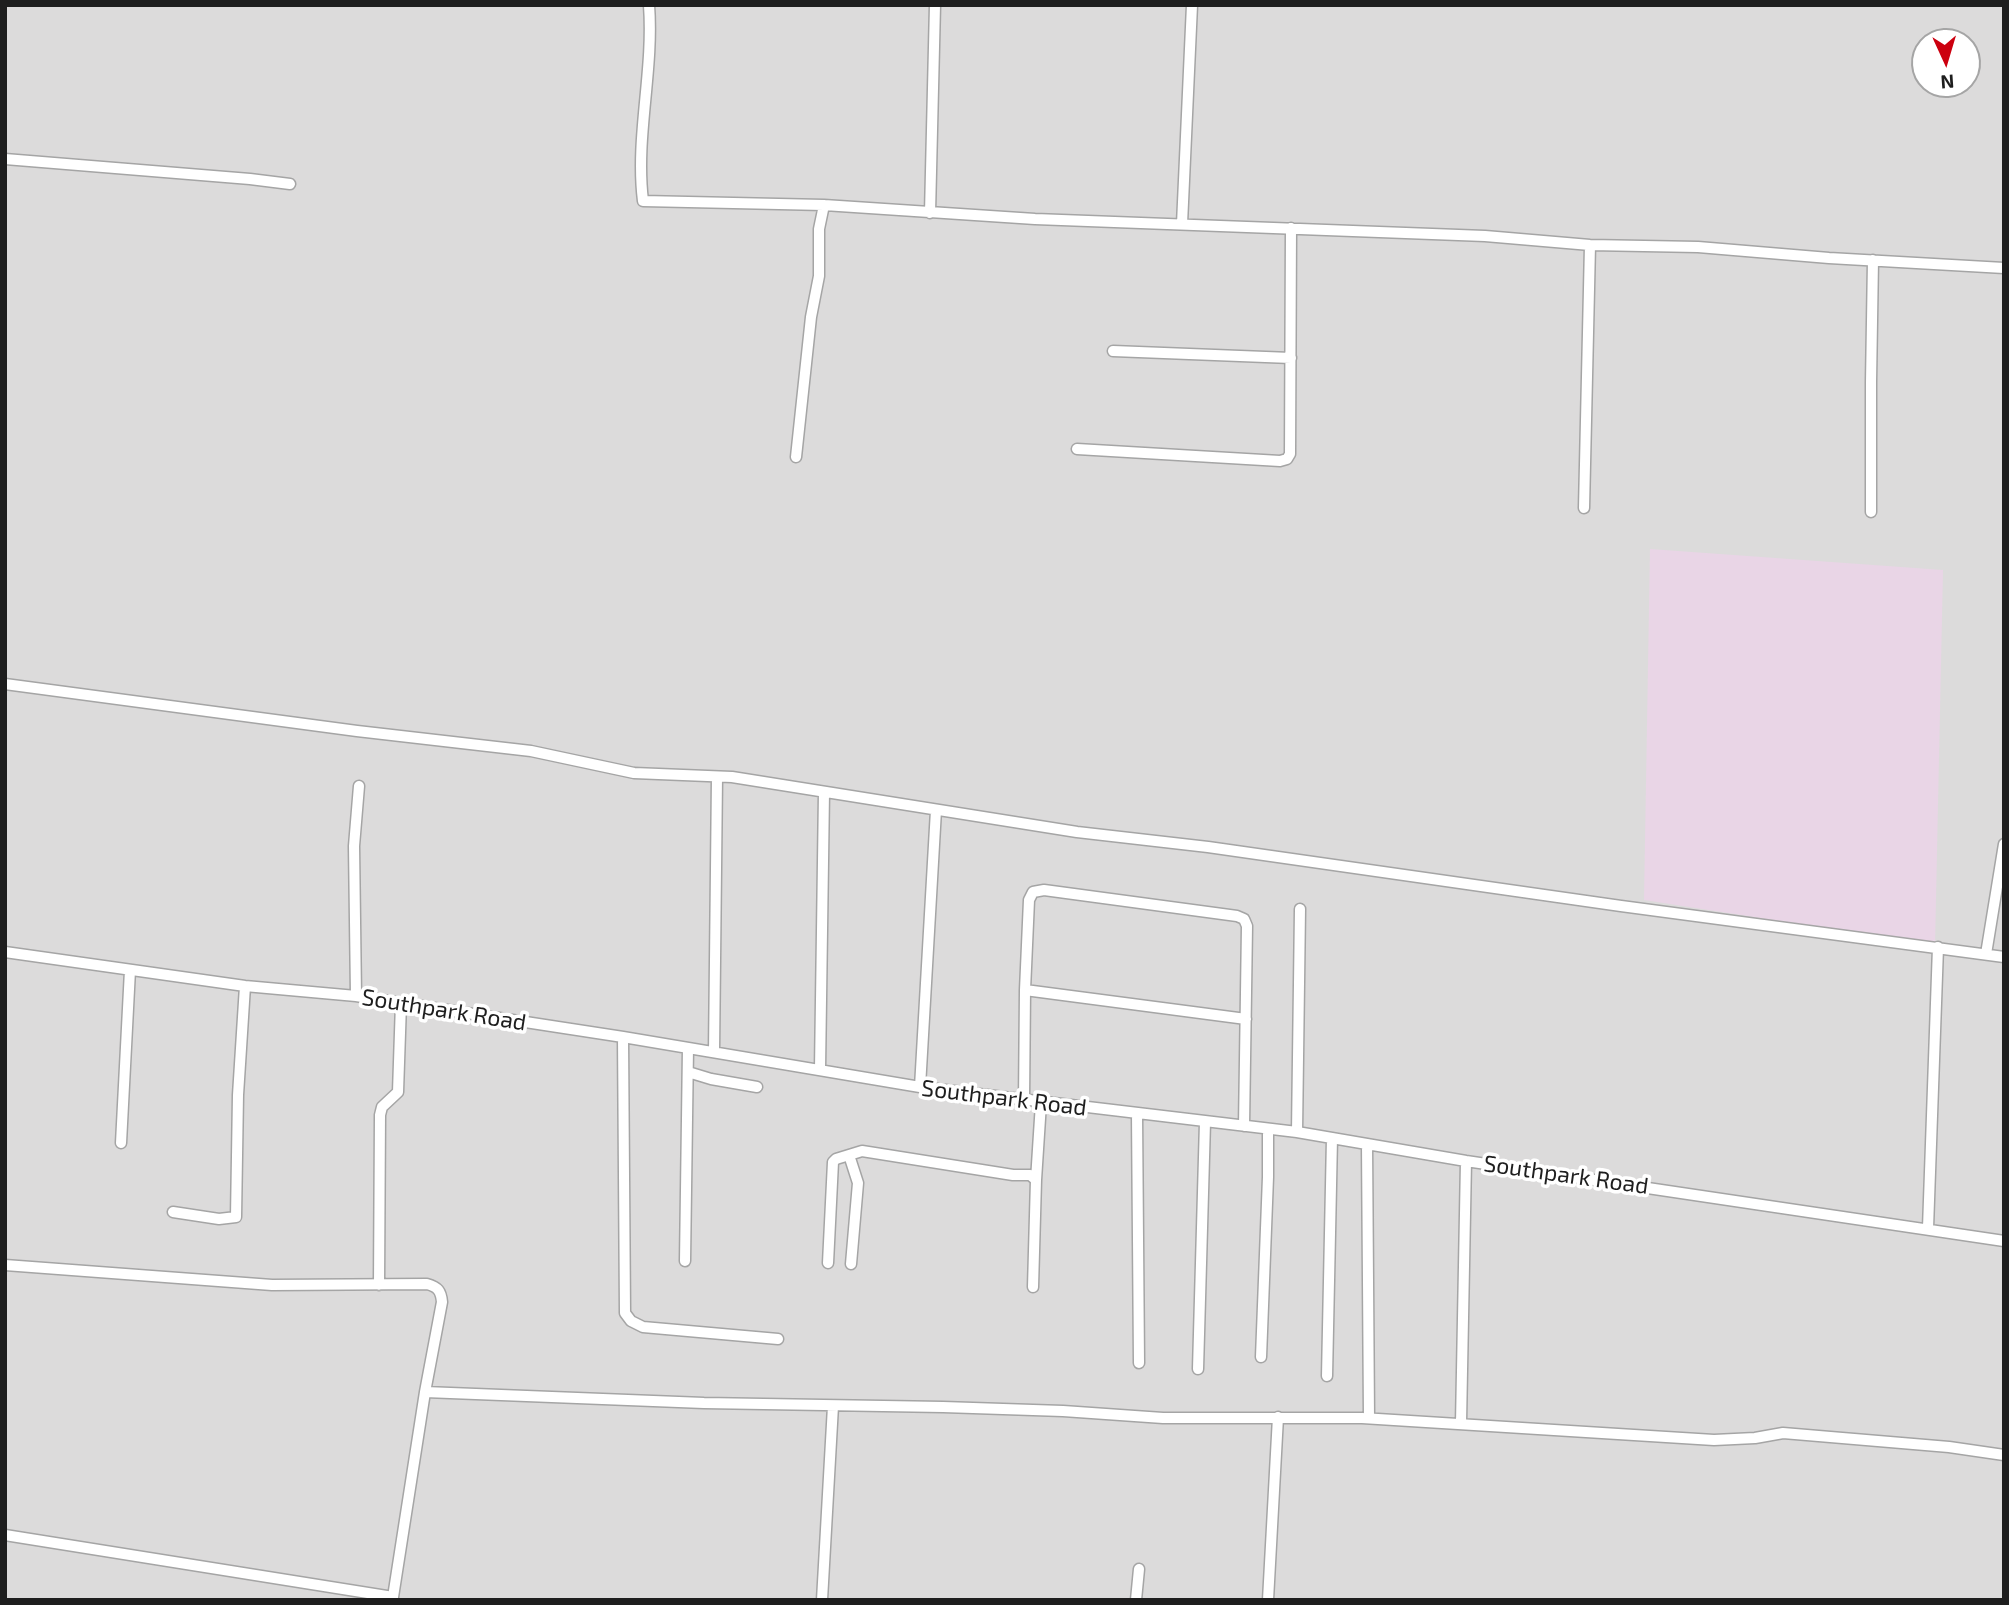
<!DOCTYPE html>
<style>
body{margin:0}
#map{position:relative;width:2009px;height:1605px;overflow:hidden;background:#efeae3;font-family:"Exo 2",sans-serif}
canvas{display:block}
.frame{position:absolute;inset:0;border:7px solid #1e1e1e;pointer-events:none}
.north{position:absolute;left:1911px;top:28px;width:70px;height:70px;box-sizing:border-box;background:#fff;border:2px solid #a5a5a5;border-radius:50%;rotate:176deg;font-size:19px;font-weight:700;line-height:28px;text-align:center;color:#1e1e1e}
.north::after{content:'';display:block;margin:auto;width:24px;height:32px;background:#cc000f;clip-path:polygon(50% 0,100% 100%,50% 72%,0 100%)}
</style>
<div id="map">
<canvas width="2009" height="1605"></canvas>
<div class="frame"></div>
<div class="north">N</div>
</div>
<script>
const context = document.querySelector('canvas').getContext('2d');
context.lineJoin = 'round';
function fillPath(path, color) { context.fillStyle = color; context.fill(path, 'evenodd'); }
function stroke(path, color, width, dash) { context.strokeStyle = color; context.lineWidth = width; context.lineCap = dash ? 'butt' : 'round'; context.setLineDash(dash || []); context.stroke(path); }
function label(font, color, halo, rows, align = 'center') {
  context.font = font + ' "Exo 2",sans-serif'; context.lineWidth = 7; context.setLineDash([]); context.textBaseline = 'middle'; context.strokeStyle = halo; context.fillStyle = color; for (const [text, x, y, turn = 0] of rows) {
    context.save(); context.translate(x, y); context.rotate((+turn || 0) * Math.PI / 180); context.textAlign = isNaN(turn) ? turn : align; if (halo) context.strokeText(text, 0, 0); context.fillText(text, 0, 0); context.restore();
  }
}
fillPath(new Path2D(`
 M5,5H2004V1600H5ZM1925,42H1967V84H1925Z`), '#dcdbdb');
fillPath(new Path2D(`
 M1650,549L1943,570L1935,945L1644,900Z`), '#e9d5e6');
const minor = new Path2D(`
 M649,5C654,71 635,137 643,201L824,205L1035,219L1485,236L1590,245L1698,247L1829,258L2004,268
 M5,159L250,179L290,184
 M930,213L935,5
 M1182,224L1192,5
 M1113,351L1291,358
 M1077,449L1280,461L1287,459L1290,454L1291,228
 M796,457L811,317L819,276V229L824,205
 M1584,508L1590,245
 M1871,512V382L1873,260
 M5,684L357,731L531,751L634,773L732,777L1077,832L1208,847L1621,906L2004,957
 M5,952L245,986L356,996L623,1037L920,1087L1297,1132L1466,1161L2004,1241
 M1986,954L2004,844
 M1025,990L1246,1019
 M356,996L354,846L359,786
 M623,1037L625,1313L631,1321L643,1327L778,1339
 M714,1052L717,777
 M820,1069L824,792
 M688,1072L711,1079L757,1087
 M920,1087L936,810
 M1024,1101L1025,990L1029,900L1033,892L1044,890L1237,916L1244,919L1247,926L1244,1126
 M1137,1114L1139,1363
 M1297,1132L1300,909
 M121,1143L130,970
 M1367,1144L1369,1418
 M849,1155L862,1151L1013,1175H1030L1036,1180L1033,1287
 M1036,1180L1041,1103
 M173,1212L219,1219L236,1217L238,1095L245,986
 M1928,1228L1938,947
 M685,1261L688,1048
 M828,1263L833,1162L836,1159L849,1155L858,1183L851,1264
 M5,1265L272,1285L427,1284C438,1287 441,1291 442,1302L425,1392L704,1403L943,1407L1063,1411L1163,1418H1362L1714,1440L1755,1438L1783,1433L1949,1447L2004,1455
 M379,1285L380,1115L382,1107L398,1092L401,1003
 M1261,1357L1268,1177V1129
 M1198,1369L1205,1122
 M1327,1376L1332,1138
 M1461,1423L1466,1161
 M5,1535L393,1597V1600
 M393,1597L425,1392
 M822,1600L833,1406
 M1136,1600L1139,1569
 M1268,1600L1278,1417`);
stroke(minor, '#a5a5a5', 13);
stroke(minor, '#fff', 10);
label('23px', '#1e1e1e', '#fff', [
 ["Southpark Road",444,1010,9],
 ["Southpark Road",1004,1098,7],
 ["Southpark Road",1566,1175,8]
]);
</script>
